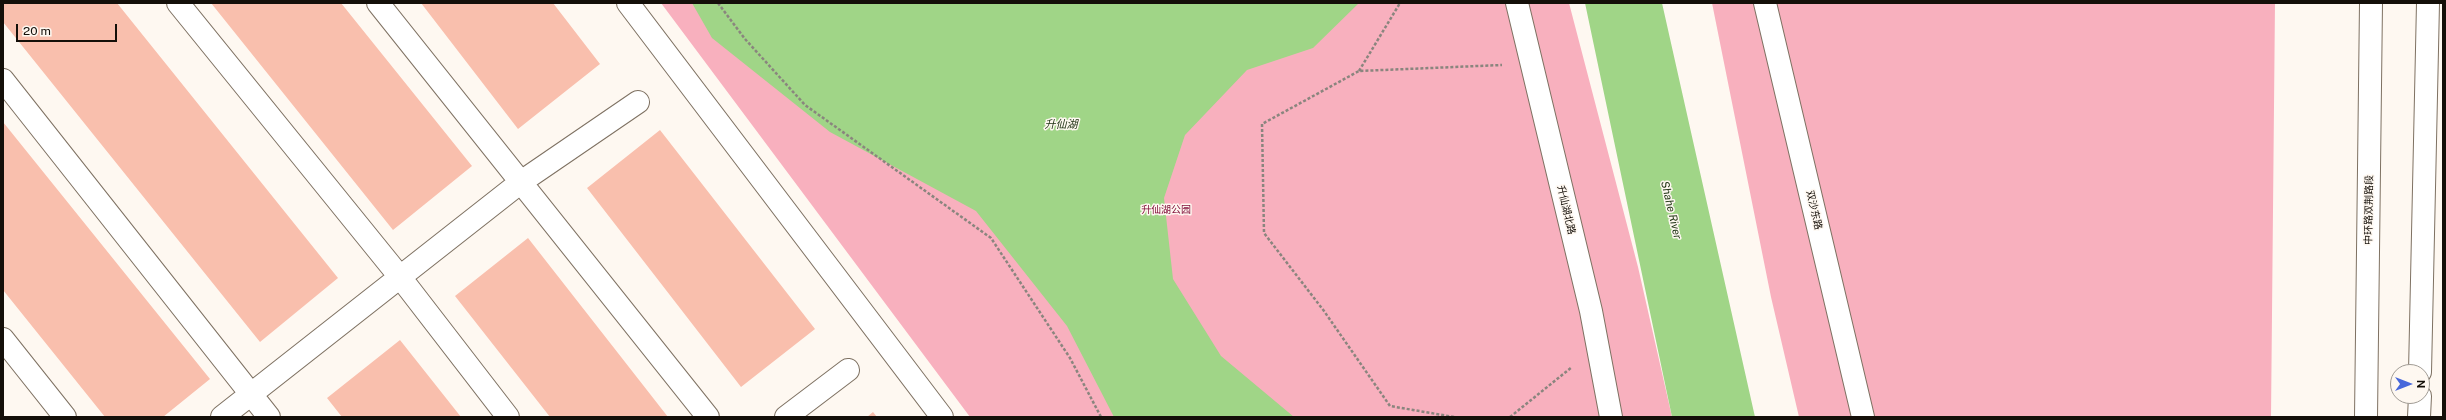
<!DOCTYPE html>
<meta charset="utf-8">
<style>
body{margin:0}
#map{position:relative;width:2446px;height:420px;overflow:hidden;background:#fef8f1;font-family:"Public Sans",sans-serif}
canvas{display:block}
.frame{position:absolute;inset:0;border:4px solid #140f09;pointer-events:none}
.north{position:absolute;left:2390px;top:364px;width:40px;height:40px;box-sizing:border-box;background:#fef8f1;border:1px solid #a09b94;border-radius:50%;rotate:90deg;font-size:11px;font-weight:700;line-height:16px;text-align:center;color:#140f09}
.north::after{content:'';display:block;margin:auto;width:14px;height:18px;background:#4868db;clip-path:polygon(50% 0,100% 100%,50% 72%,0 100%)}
.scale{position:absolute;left:16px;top:24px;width:101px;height:18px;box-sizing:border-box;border:2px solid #140f09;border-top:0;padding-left:5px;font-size:12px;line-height:14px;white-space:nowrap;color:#140f09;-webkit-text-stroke:3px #fef8f1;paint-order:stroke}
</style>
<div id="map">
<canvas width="2446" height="420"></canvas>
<div class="frame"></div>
<div class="north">N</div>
<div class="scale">20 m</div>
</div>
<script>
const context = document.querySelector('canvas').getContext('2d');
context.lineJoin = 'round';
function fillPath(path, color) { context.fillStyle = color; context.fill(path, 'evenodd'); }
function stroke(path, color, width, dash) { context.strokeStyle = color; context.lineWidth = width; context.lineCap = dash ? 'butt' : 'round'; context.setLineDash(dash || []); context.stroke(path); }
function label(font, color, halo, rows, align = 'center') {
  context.font = font + ' "Public Sans","Noto Sans SC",sans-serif'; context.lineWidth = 3; context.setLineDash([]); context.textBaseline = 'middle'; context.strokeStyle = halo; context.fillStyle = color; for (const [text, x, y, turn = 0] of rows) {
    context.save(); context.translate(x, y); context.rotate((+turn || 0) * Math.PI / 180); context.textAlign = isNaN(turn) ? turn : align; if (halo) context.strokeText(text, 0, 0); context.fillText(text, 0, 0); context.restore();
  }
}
fillPath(new Path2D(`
 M661,3H1569L1638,267L1672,417H970Z
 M1712,3H2275L2271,417H1799L1771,297Z`), '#f8b0be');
fillPath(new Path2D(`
 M692,3H1359L1313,48L1247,70L1185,135L1164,198L1173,279L1221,356L1294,417H1114L1067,326L976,211L830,132L712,38Z
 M1585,3H1662L1755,417H1672Z`), '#a0d587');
fillPath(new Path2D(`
 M3,3H117L338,278L260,342L3,22Z
 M211,3H341L472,166L393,230Z
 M421,3H553L600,64L518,129Z
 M3,122L210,379L163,417H105L3,290Z
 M660,130L815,329L741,387L587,188Z
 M528,238L668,417H550L455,296Z
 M400,340L461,417H342L327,398Z
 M873,412L877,417H867Z`), '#f9bfad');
const minor = new Path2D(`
 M178,3L400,277L508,417
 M378,3L708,417
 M628,3L942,417
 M1517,3L1591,311L1611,417
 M1765,3L1863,417
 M3,80L269,417
 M3,339L65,417
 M222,417L521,182L638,102
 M786,417L848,370`);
const major = new Path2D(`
 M2420,372L2428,3
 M2366,417L2371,3
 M2419,417L2420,396`);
stroke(minor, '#7e7162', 24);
stroke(major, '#7e7162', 24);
stroke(new Path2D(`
 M718,3L745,39L805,105L991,238L1070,358L1101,417
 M1359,71L1400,3
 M1454,417L1390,406L1324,311L1264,233L1262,124L1359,71L1502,65
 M1510,417L1572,367`), '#8a857e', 2.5, [3, 2]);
stroke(minor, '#fff', 22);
stroke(major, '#fff', 22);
label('10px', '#83103c', '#fef8f1', [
 ["升仙湖公园",1166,210]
]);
label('10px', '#140f09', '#fef8f1', [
 ["升仙湖北路",1566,210,77],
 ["双沙东路",1814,210,77],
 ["中环路双荆路段",2369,210,-89]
]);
label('italic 11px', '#1b3010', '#fef8f1', [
 ["升仙湖",1061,125],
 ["Shahe River",1671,210,77]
]);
</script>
